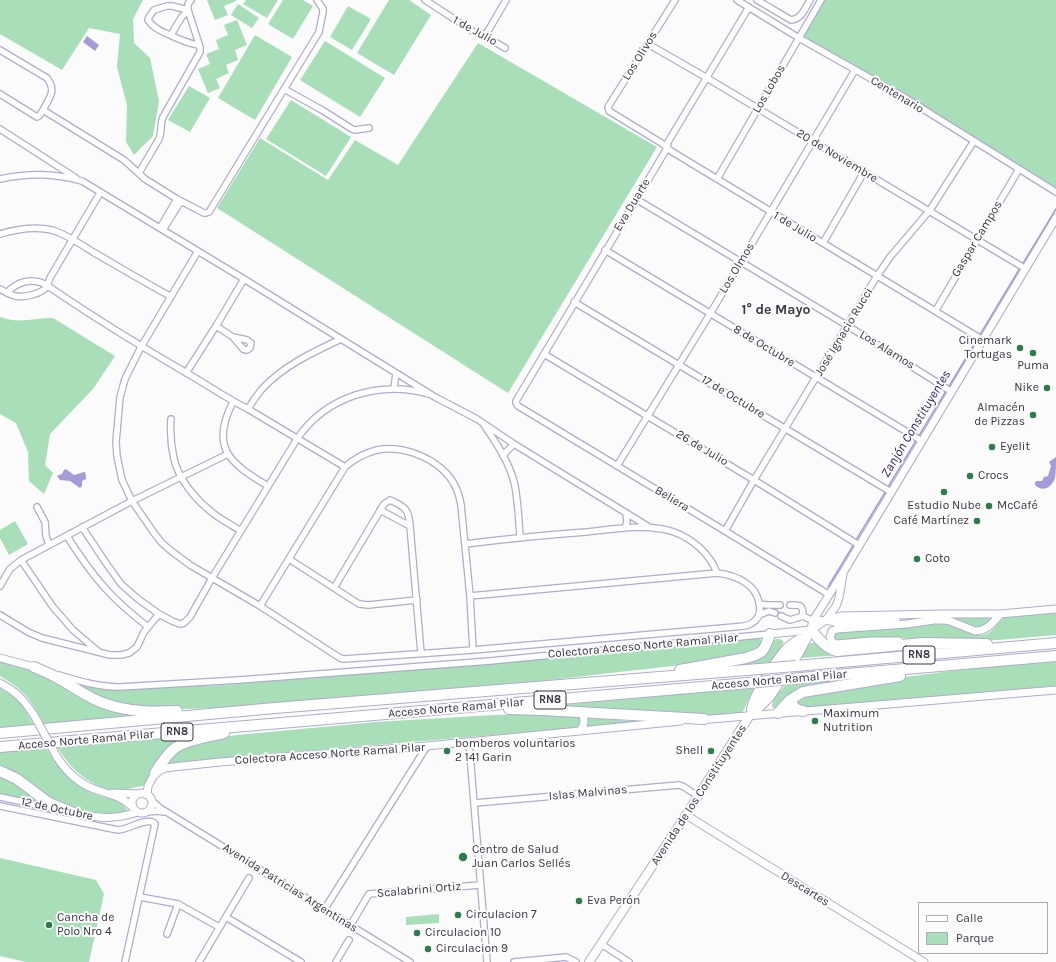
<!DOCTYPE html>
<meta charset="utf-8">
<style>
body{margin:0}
#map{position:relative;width:1056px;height:962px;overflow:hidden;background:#fbfbfb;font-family:Karla,sans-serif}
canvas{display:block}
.legend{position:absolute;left:918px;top:902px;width:130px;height:52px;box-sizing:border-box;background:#fbfbfb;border:1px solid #adadb2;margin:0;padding:5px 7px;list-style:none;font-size:12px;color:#383744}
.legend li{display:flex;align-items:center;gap:8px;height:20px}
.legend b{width:20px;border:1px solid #adadb2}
</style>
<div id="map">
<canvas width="1056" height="962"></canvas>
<ul class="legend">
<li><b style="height:5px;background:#fff"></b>Calle</li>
<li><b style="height:11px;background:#a8deb8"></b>Parque</li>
</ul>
</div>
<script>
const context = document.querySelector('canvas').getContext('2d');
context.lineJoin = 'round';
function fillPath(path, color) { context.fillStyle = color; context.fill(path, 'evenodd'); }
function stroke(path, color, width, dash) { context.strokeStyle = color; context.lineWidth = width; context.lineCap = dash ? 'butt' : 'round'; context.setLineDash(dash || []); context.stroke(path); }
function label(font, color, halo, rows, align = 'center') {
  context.font = font + ' Karla,sans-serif'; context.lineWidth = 4; context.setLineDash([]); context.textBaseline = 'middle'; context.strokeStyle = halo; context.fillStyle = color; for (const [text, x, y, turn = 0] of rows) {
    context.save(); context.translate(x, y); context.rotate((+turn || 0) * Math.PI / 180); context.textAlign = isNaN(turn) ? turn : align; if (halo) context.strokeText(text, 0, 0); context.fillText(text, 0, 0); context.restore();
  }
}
fillPath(new Path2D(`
 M0,0H143L133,19L134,43L150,58L159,101L153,136L134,155L126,142L127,105L117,67L120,34L89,28L62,70L0,34Z
 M207,0H236V1L224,6L228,15L215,20Z
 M246,0H278L267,18L243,4Z
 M283,0H303L313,6L293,39L268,24Z
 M389,0H409L431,15L394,75L357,53Z
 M822,0H1056V192L799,38Z
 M238,4L259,18L252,28L231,15Z
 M348,6L371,19L352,50L330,37Z
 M237,20L247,45L235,50L238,60L226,65L229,73L216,79L220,88L208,93L198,69L210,64L206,54L219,49L216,40L228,35L224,25Z
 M255,35L292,57L255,120L218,98Z
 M325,41L385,78L360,117L300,80Z
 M478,43L657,147L508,393L217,208L260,138L328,180L355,140L398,165Z
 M189,86L210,98L190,132L168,120Z
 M291,100L351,137L326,176L266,139Z
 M0,317C19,324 34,318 53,318L115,356L93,389L50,434L45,465L53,473L44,494L29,481L28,452L16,423L0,414Z
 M15,521L28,544L9,555L0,538V530Z
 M1056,612V635L999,640H925L902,638L883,637L837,641L833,638L836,631L940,624C943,624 947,624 950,624C963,628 977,642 991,631C996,627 999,621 1004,617Z
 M946,616H980L991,619C985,635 968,623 959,620C955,619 950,618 946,616Z
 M755,637L760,639L762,641V649L731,659L646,669L541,681L252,707L183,709H150L103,701L62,678L128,689L225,685L502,662Z
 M776,639H780L784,642L772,662L687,670L730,663Z
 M810,643H816L823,650L829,653L909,646L945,647L801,658Z
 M0,660L34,670L89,700L154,715L46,727C32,702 26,691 0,676Z
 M1056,661V686L806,708L797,706L796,700L799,697C828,692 857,685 886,680C942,671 999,666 1056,661Z
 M870,677L824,685L778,709L774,708L772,707C772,698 780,691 786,685Z
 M755,687L742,713L713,715L689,716L551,706Z
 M0,688L13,696L23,706L35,727L0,730Z
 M530,714L577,717L580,718C581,723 580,725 576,728L306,751L180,762L162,765L175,751L206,740L237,735L376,722L494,715Z
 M588,718L647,722L588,727Z
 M202,735L160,760L143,786C135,787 126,790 118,790C92,789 70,769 58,748Z
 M47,749C58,766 69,781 87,791C101,799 119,795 128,811L124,812L123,813L109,815L87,813L70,810L0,769V752Z
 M0,774C15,783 29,791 41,805L0,794Z
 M0,858L96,880L104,894L89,962H26L0,956Z
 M439,914V923L406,925V917Z`), '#a8deb8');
fillPath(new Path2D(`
 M87,36L99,45L95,51L83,42Z
 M1056,457C1056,463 1056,472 1055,478C1052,487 1043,493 1035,485V483L1036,481H1042L1044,477L1048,476L1051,466L1049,462Z
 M66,469L74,475L84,472H85L86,476V479L82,481V486L80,488L70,481L60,480L57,476L62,474L64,470Z`), '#a39cd8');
stroke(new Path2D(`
 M1022,265L1056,209
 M948,388L1020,268
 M888,487L946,391
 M856,540L886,491
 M828,587L854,544`), '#a39cd8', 1.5);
const minor = new Path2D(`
 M425,0L474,32L495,42L505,48
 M675,0L608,107L609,111L663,144L671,151L983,340
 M737,0L799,38L907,99L1056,192
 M757,0L791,20C802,19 805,8 810,0
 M749,7L668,142L666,150L516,401V403L518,406L725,531L828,594
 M171,35L181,18L188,10L172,6H167L154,10L149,17L148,20C154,29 163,32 172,36C182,40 189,44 199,45
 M482,36L488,31L506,0
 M648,44L707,78L1026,269
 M0,50L47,78C57,91 49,98 43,110
 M284,89L322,110L352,129L355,130L369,128
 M0,94L37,117L39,116L43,110L124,160L145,179L177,199L204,213H206L209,212L319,32L323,12V9L317,0
 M0,129L76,178
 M139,173L159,139C162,132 160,124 163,117L200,52V47L188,10V4L191,0
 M0,179C29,173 53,173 82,181L244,279L341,339L435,397L477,419L514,444L649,527
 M717,179L821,0
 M636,199L848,326L952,392
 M160,228L177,199
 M163,230L181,201
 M0,234C17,229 34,226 52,230C66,234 80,244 93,252C119,267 144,282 170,296
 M823,243L864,172
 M605,250L922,441
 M198,251L141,347L125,379L120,397L116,442L117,456L122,480L132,501L154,533L162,543L170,550L190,565L260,606L340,658L344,659L473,650L734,627C740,626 747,627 752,623C767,614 758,591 746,583C737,577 728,574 717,573L470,596
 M0,289C4,291 10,295 15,296C23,298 43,294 47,286C49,283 49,279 51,276L100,193
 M7,293C17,281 32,278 45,284C90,315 137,344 185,372C206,384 226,398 248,409L345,467
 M574,302L891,492
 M936,310L1019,169
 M216,326L233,337L243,349L247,350L250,348L251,343L247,340L233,337
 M544,354L754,480L859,545
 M186,373L216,326L244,279
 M394,389L396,373
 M233,402C209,448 231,464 268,486
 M248,409C252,402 257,395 262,389C283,366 313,352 341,339
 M171,419C170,432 171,446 174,459C179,480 196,500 213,513C221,520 232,525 241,531
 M484,425C497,444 510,463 515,486C518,503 519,521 520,538
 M503,456L506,452L514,444
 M617,466L710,314L855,70
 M37,507L45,522L46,536L49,545
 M380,510L410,526
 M82,527L106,563L121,584L138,599L159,614L172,621L180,624L184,623L190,617L212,578L297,439C326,396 380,380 429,394
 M625,528L627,522L626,513
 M725,531L754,480L877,276L890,257L930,210L974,141
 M67,536C79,555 91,573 106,589C118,603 133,615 148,627
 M465,544C505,539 546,535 586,532C614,529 648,523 674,532C693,539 710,554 717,573
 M289,559L359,604L368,605L417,600
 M21,560L53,607L73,630L99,652
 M0,586L10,569L21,560L132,501L228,454
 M334,588L384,504L390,500L392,501C406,507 409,511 410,526L421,653
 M759,604L768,605H780
 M790,605C800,605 803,604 803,616
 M260,606L345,467C354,459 365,453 377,450C399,445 427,455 443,470C453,479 459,492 461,505L470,596L473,650
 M0,615L28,632L42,638L110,655H121L129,653L137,647L144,632L159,614
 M759,615L769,611L775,613
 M781,616L790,620L803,616L809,619L826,620
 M59,675C79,681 98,687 120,687L239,680L490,661L770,634
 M469,742L487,962
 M0,797L52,808
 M151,800L160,808L410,962
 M475,803L679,785L684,787L698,796
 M0,806L118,830C130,829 142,819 153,822L155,824L125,962
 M146,812L159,811L164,812
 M140,897L178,904L219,927
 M324,910L427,746
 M226,917L301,962
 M350,926L369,894L480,885
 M167,934L178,904
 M601,944L629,962
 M199,962L249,878
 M336,962L349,940
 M514,962L566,957L576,962`);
const tertiary = new Path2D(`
 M826,620L841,616L942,614H1000L1056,609
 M826,620L838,623L896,620
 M930,620H945L950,621L975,631C987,631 993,623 1000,614
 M811,630L812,624L814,619L844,571L1056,218
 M770,634L811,630L826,620L836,606L839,598L843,574
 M899,641H870L837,644L833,643L830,637L832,631L837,629L907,624L934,620
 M0,658L34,667
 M0,683C17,692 25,701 35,717
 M699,720L1056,690
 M580,731C585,724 585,720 582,712
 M57,757C66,771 78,783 94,789C108,794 123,796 133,808
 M113,793L140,794
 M132 803a10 10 0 1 1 20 0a10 10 0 1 1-20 0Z
 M147,795L148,786L155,773L165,768L173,767L220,762L427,746L681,721
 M76,814C101,818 113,820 138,812
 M686,815L924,962`);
const secondary = new Path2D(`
 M751,709C754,693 774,663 784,651C788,646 794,642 799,639
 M757,710L770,697L798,655L807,638
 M589,962L686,815L768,687L799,643L811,630`);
const motorway = new Path2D(`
 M811,630C819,639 825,648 837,651L923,643L987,644
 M796,666L1056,643
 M34,667C41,670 48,673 54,676C72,685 87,698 106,704C129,712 153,712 177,711
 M680,670L746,658C764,653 764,651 770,634
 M789,679L1056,656
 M792,699C791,706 796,710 803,711
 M509,709L542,710L704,719
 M778,713L790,700L803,692L900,676
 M0,733L275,708L759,669
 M0,747L748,683
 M0,771L17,779L49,803L76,814
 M155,773C161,764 166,755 175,748C188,739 210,737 224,733`);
stroke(minor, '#afaccd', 8);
stroke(tertiary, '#afaccd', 9);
stroke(secondary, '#afaccd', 10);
stroke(motorway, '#afaccd', 12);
stroke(minor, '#fff', 5.5);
stroke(tertiary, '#fff', 7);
stroke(secondary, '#fff', 8);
stroke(motorway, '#fff', 10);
const tertiaryBridge = new Path2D(`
 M35,717L57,757`);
const motorwayBridge = new Path2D(`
 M759,669L796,666
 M748,683L789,679`);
stroke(tertiaryBridge, '#afaccd', 9, []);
stroke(motorwayBridge, '#afaccd', 12, []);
stroke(tertiaryBridge, '#fff', 7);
stroke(motorwayBridge, '#fff', 10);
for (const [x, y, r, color] of [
 [1020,348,4,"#2c7c4c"],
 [1033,353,4,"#2c7c4c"],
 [1047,388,4,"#2c7c4c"],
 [1033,415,4,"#2c7c4c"],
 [992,447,4,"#2c7c4c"],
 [970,476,4,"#2c7c4c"],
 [944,492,4,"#2c7c4c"],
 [989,506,4,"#2c7c4c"],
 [977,521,4,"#2c7c4c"],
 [917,559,4,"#2c7c4c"],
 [815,721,4,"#2c7c4c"],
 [447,751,4,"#2c7c4c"],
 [711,751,4,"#2c7c4c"],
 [463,857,5,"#2c7c4c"],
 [579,901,4,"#2c7c4c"],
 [458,915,4,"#2c7c4c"],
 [49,925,4,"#2c7c4c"],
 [417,933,4,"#2c7c4c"],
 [428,949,4,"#2c7c4c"]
]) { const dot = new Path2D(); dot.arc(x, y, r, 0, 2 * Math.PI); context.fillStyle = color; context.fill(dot); stroke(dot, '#fbfbfb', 1.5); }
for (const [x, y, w] of [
 [919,655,32],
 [550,700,32],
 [177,732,32]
]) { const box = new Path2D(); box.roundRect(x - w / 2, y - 9, w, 18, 3); context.fillStyle = '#fbfbfb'; context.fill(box); stroke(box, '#383744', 1); }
label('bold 11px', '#383744', null, [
 ["RN8",919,655],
 ["RN8",550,700],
 ["RN8",177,732]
]);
label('12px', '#383744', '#fbfbfb', [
 ["1 de Julio",475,31,29],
 ["Los Olivos",640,56,-58],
 ["Los Lobos",769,89,-60],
 ["Centenario",897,95,31],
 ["20 de Noviembre",837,156,31],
 ["Eva Duarte",632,205,-59],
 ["1 de Julio",795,227,31],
 ["Gaspar Campos",977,239,-59],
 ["Los Olmos",737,268,-59],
 ["José Ignacio Rucci",844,332,-59],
 ["8 de Octubre",764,346,31],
 ["Los Alamos",887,350,32],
 ["17 de Octubre",733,397,31],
 ["26 de Julio",702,448,31],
 ["Beliera",672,499,31],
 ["Colectora Acceso Norte Ramal Pilar",643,646,-5],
 ["Acceso Norte Ramal Pilar",779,680,-5],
 ["Acceso Norte Ramal Pilar",456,708,-5],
 ["Acceso Norte Ramal Pilar",86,740,-5],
 ["Colectora Acceso Norte Ramal Pilar",330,754,-4],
 ["Islas Malvinas",588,793,-5],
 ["Avenida de los Constituyentes",699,795,-57],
 ["12 de Octubre",57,809,12],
 ["Avenida Patricias Argentinas",290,888,32],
 ["Descartes",805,889,32],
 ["Scalabrini Ortiz",419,890,-5]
]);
label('12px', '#383744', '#fbfbfb', [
 ["Cinemark",1012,341,"right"],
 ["Tortugas",1012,355,"right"],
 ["Puma",1033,366,"center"],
 ["Nike",1039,388,"right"],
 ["Almacén",1025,408,"right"],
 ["de Pizzas",1025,422,"right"],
 ["Eyelit",1000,447],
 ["Crocs",978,476],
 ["Estudio Nube",944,506,"center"],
 ["McCafé",997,506],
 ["Café Martínez",969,521,"right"],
 ["Coto",925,559],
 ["Maximum",823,714],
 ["Nutrition",823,728],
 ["bomberos voluntarios",455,744],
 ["2 141 Garin",455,758],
 ["Shell",703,751,"right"],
 ["Centro de Salud",472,850],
 ["Juan Carlos Sellés",472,864],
 ["Eva Perón",587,901],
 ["Circulacion 7",466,915],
 ["Cancha de",57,918],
 ["Polo Nro 4",57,932],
 ["Circulacion 10",425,933],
 ["Circulacion 9",436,949]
], 'left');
label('italic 13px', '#2d1b60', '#fbfbfb', [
 ["Zanjón Constituyentes",916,424,-59]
]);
label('bold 14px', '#383744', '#fbfbfb', [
 ["1° de Mayo",776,310]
]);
</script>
